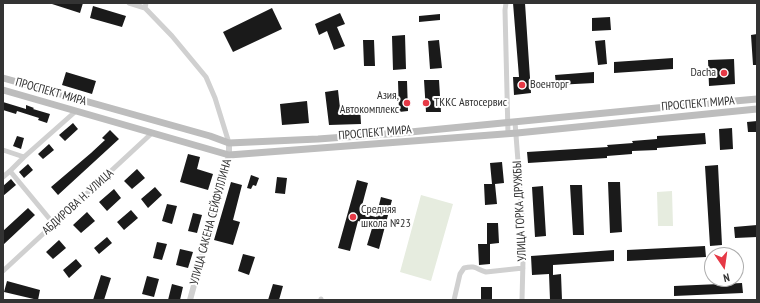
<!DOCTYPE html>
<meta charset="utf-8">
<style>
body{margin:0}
#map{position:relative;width:760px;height:303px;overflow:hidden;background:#fff;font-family:"PT Sans Narrow",sans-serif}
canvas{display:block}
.frame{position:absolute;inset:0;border:4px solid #333;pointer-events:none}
.north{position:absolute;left:704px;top:247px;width:40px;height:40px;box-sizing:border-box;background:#fff;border:1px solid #adadad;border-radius:50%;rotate:167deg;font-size:11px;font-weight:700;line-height:16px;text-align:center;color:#333}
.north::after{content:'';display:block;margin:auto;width:14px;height:18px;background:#e63946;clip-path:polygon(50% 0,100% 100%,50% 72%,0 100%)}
</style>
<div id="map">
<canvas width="760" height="303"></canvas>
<div class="frame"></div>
<div class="north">N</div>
</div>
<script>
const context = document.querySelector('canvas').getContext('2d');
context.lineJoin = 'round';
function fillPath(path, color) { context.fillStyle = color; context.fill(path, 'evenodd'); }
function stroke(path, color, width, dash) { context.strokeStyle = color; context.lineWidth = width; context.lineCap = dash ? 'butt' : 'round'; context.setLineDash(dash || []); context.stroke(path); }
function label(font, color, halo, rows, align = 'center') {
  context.font = font + ' "PT Sans Narrow",sans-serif'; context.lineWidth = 4; context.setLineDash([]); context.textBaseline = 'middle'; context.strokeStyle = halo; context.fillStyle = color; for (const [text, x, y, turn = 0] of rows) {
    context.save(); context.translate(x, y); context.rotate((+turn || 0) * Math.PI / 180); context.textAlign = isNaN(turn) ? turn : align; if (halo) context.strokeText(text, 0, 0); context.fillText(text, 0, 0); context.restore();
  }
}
fillPath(new Path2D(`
 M672,191L673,226H658L657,192Z
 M421,195L453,204L431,281L400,272Z`), '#e6ecdf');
fillPath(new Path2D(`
 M52,3H83L80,13L52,4Z
 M513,3H525L531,93L514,95L513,77H519Z
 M93,6L126,16L122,27L90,18Z
 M272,8L282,29L233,52L223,32Z
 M340,13L345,24L337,27L345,46L334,50L327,31L319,35L315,24Z
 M440,14V20L419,22V16Z
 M610,17L611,30L592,31V18Z
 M757,34V65H753L751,35Z
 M405,35L406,69L393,70L392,36Z
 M363,40H374L375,66H364Z
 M439,40L442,68L430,69L428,41Z
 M605,40L607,64L598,65L595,41Z
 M673,58V69L614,73V62Z
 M734,59L735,84L709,86L708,60Z
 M66,72L96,81L92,94L62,85Z
 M594,72V83L556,85L555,75Z
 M424,80H439L441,112H426Z
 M398,81H407L408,111L399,112Z
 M338,90L340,108L360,107L361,124L329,125L325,92Z
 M307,101L309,123L282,125L280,104Z
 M3,102L26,109V105L34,108L33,109L50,114L47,123L38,120L39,118L17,111L16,114L3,110Z
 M757,121V132H748L747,122Z
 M73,123L78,129L65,141L59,135Z
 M732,128L733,149L720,150L719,129Z
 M110,130L119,139L58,195L51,187L91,153L105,140L102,138Z
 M705,133L706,144L657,148V150L632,151V154L607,156V158L528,163L527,152L608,147L607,145L633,143L632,141L657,139V136Z
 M17,136L24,138L21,149L13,146Z
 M49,144L54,150L43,159L38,154Z
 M188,154L200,157L197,169L213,174L208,190L180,182Z
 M502,162L504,183L495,184L497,204L485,205L484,184H492L490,163Z
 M28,164L33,170L24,178L19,172Z
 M718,165L722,245L710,246L705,166Z
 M137,169L145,178L132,189L124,181Z
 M251,175L259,178L256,186L253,185L251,189L247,188Z
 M277,177L287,178L285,194L275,193Z
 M11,179L16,185L3,196V186Z
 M357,180L368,183L360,213L376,217L381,197L392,200L379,249L367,245L373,225L358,221L350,251L338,248Z
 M231,182L242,185L233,220L240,222L233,245L214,240Z
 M608,182H620L622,232L610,233Z
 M570,185H582L584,235H573Z
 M543,186L546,236L535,237L532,187Z
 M155,187L162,195L148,208L141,199Z
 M114,189L121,198L107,211L99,202Z
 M167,204L177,206L172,224L162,221Z
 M28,208L35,215L3,245V231Z
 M131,210L138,218L124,230L117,222Z
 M87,212L95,221L81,233L73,225Z
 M193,213L202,215L197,233L188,231Z
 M487,223H498L499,243L490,244V264L479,265L478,244H487Z
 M757,225V237L735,238L734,227Z
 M107,237L112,243L99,254L94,248Z
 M59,240L66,248L53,259L46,252Z
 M157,242L167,244L162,260L153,258Z
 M705,246L706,257L627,261V250Z
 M180,249L193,252L188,268L176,265Z
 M614,250V261L553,265V275L561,274L562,300H550L549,274L532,275L531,256Z
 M243,254L255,257L249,275L238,271Z
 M76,259L82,266L69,278L63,270Z
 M101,275L111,278L104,300H93Z
 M147,276L159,279L154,297L142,294Z
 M7,281L40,290L38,300L4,292Z
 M742,283L743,293L674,296V286Z
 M172,284L183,287L180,300H168Z
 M273,284L283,286L279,300H268Z
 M481,287H492V300H481Z`), '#1a1a1a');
stroke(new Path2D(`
 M129,3L145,8L146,3
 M506,3L505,10L508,134
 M145,8L172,36L206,77L215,98L229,143
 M515,122L522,214L523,261L522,300
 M3,150L24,157
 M10,171L53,223
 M3,177L10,171L24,157L76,111
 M3,271L152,133
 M321,300V299
 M454,300L460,274L464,268C476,265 476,269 486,272L523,268`), '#d0d0d0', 5);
stroke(new Path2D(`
 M190,300L225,171L229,155V143`), '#d0d0d0', 6);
stroke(new Path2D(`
 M3,78L210,136L229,143L318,139L400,133L667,107L757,99
 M3,90L229,155L517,133L757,109`), '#bdbdbd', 7);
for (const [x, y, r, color] of [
 [724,73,4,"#e63946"],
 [522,85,4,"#e63946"],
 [407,103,4,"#e63946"],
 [426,103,4,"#e63946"],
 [353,217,4,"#e63946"]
]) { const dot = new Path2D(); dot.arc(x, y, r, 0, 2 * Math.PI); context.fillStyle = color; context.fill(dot); stroke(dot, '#fff', 1.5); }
label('12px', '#333', '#fff', [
 ["Dacha",716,73,"right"],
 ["Военторг",530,85],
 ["Азия,",399,96,"right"],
 ["Автокомплекс",399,110,"right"],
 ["ТККС Автосервис",434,103],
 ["Средняя",361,210],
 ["школа №23",361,224]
], 'left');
label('12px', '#333', '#fff', [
 ["ПРОСПЕКТ МИРА",51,92,16],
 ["ПРОСПЕКТ МИРА",698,104,-5],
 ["ПРОСПЕКТ МИРА",375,133,-5],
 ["АБДИРОВА Н. УЛИЦА",78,202,-42],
 ["УЛИЦА ГОРКА ДРУЖБЫ",520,211,-93],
 ["УЛИЦА САКЕНА СЕЙФУЛЛИНА",211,222,-75]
]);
</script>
